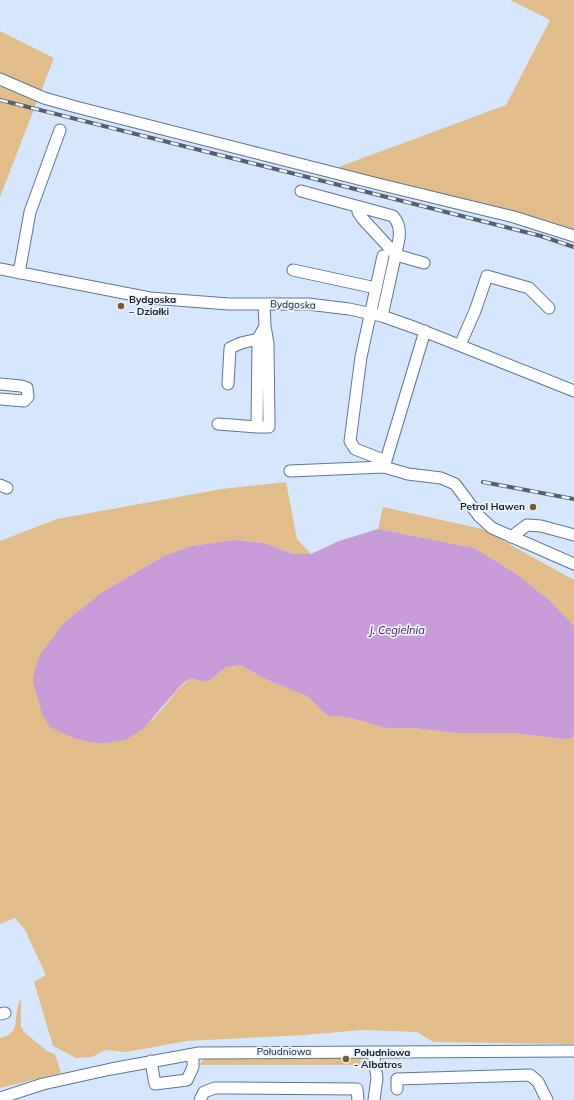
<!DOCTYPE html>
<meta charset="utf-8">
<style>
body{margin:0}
canvas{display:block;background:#d6e6fd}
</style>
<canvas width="574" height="1100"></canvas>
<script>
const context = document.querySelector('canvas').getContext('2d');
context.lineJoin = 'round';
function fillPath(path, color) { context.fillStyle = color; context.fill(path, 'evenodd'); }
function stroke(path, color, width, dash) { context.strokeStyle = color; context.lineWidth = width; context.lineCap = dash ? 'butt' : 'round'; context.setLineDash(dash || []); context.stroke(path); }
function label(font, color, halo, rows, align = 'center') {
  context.font = font + ' Mulish,sans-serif'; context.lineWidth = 3.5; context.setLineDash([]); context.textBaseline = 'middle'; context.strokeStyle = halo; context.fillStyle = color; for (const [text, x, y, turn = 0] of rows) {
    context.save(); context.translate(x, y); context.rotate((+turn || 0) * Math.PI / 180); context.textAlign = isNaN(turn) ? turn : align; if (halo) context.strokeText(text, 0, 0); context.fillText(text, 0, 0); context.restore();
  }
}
fillPath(new Path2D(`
 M510,0H574V232L333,169L506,105L550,20Z
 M0,31L54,58L0,197Z
 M286,482L297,539L311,554H293L265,543L234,540L191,546L164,556L101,593L65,622L93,743C129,744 146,729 168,702C175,693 181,685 191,678L203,682L210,680L226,667L241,665L265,679L307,696L328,716L347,717L387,728H413L456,733H513L563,739L572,738L574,733V1044L433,1042L417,1032L363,1030L304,1035L187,1041L126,1052L105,1050L92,1057L76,1058L53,1046L34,982L46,975L25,930L15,918L0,924V541L57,519L222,489Z
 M383,507L482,529L574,580V626L548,599L515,573L474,548L378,529Z
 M21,999V1026L24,1032L47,1051L55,1054L61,1073L0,1088V1038C24,1033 11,1014 21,999Z
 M206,1057H343L361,1058L360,1065H199Z`), '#e0bd89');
fillPath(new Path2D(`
 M378,529L474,548L515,573L548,599L574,626V733L572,738L563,739L513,733H456L413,728H387L347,717L328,716L307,696L265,679L241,665L226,667L210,680L203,682L191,678L182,684L144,728L127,739L107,743H93L74,738L50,727L42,714L33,682L35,669L41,653L65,622L101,593L164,556L191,546L234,540L265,543L293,554H311L339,541Z`), '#c89bd9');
const minor = new Path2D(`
 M0,79L44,98L76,107L374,183L514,217L574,236
 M301,191L393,216C399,223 400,229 399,239L382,316
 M359,207L358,212L362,218L396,255L424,263
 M383,256L361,357L350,441L355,449L386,461
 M0,269L150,298L229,304H308L349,309L382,316L416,328L574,391
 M293,270L376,288
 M19,273L30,212L60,130
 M425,331L384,467L408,474L441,478L455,484L479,516L492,528L574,564
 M460,345L475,311L487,276L529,288L549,308
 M0,384L21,386L27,388L28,397L24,401L0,399
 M228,384L230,348L241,343L258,339
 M218,424L257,427L258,339L265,326L264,304
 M257,427H269V423L268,344L265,326
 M290,471L384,467
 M0,485L7,488
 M511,537L527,525L541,526L574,535
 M0,1014L5,1013
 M373,1052L377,1078L374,1100
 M151,1061L155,1084L187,1080L193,1067V1054
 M397,1089V1079L530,1075L538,1082L547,1100
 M0,1098L43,1084L111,1069L199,1053L574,1051
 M200,1100L204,1092L215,1088H230L357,1089L358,1100`);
stroke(minor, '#5c7596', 13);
stroke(minor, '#fff', 11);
const rail = new Path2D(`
 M0,100L339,185L541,236L574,247
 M483,482L574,499`);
stroke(rail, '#546070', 4);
stroke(rail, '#edf3fa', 2.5, [8]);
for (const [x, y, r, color] of [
 [121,306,4,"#785c2f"],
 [533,507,4,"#785c2f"],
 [346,1059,4,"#785c2f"]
]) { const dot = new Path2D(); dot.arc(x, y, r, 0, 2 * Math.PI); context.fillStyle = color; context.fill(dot); stroke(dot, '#edf3fa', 1.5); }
label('bold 10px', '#151f2d', '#edf3fa', [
 ["Bydgoska",129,300],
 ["– Działki",129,312],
 ["Petrol Hawen",525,507,"right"],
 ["Południowa",354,1053],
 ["- Albatros",354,1065]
], 'left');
label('10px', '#151f2d', '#edf3fa', [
 ["Bydgoska",293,305,2],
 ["Południowa",284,1052]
]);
label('italic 11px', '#4b125d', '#edf3fa', [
 ["J. Cegielnia",397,631]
]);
</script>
